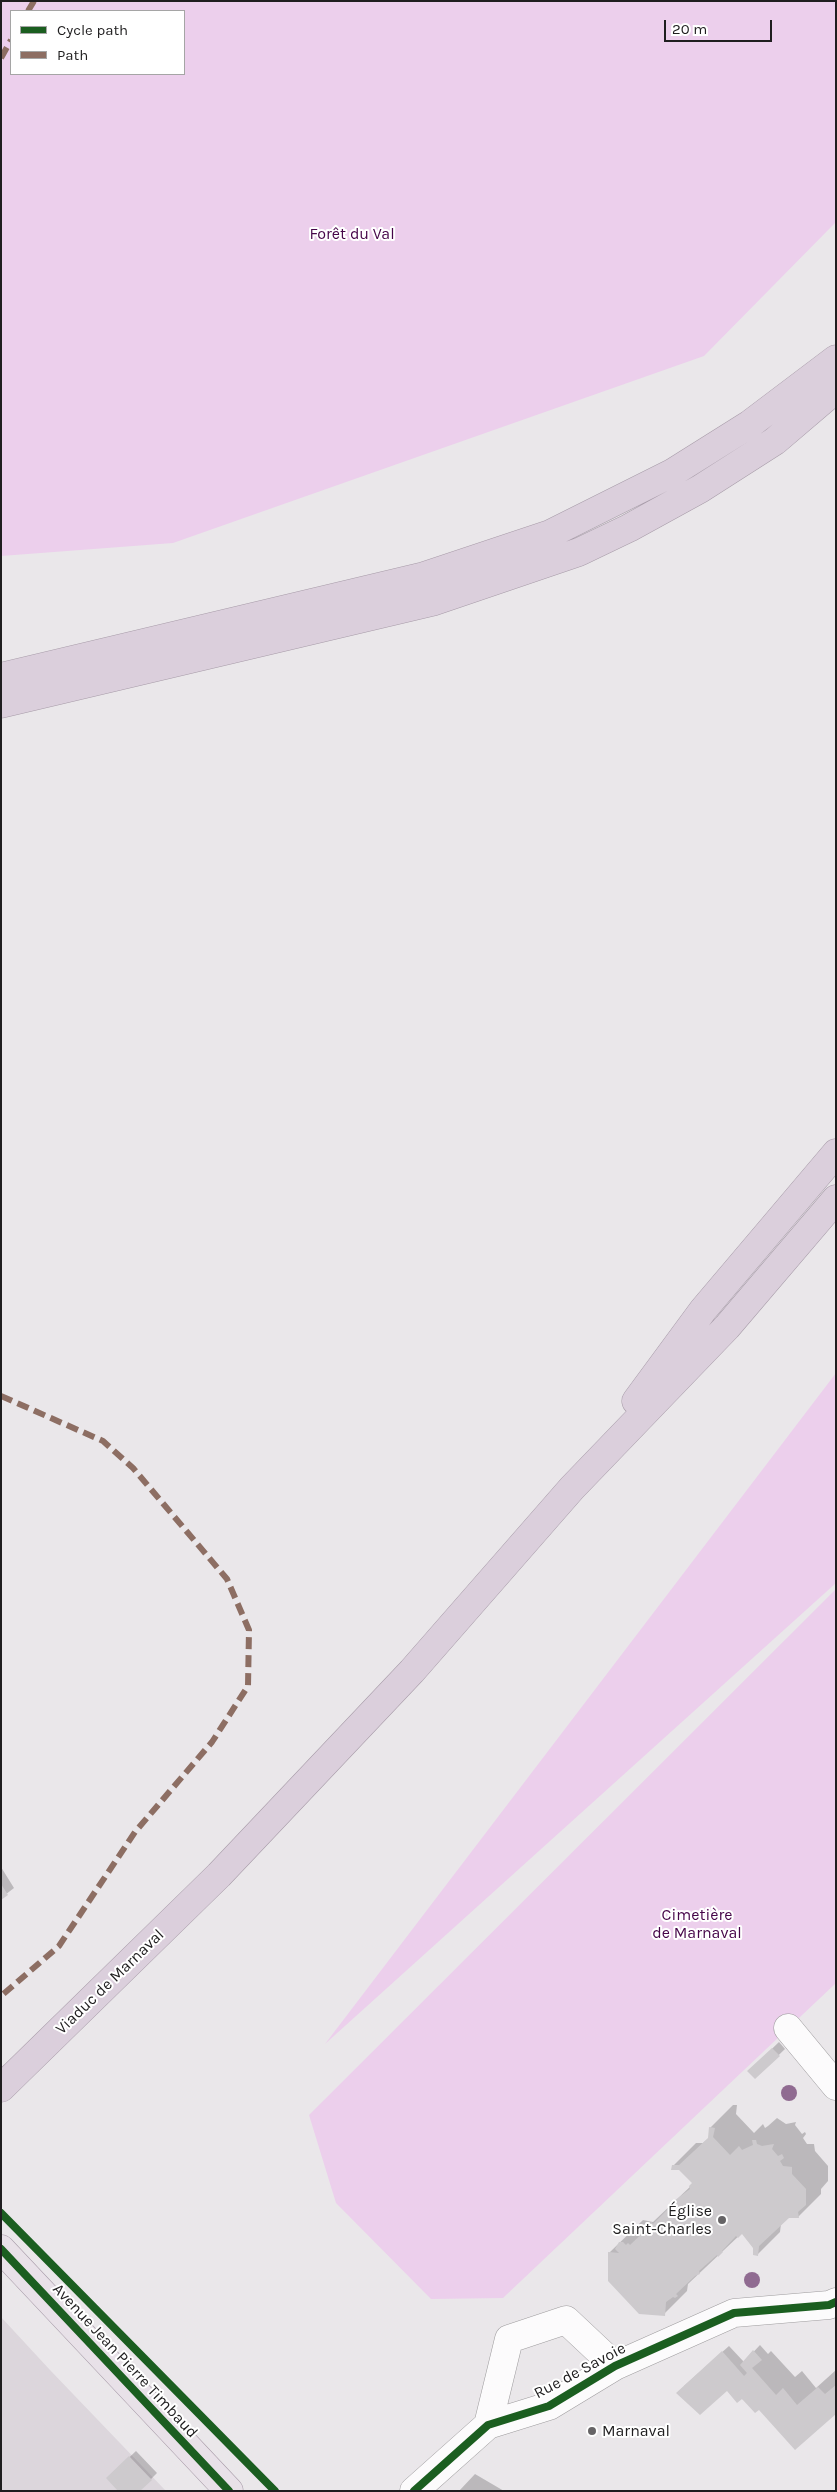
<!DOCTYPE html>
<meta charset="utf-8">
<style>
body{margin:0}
#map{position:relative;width:837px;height:2492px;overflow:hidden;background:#eae7ea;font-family:Karla,sans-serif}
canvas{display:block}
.frame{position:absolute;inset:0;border:2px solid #1f1e1f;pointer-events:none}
.legend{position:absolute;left:10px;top:10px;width:175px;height:65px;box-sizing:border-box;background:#fff;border:1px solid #a5a5a5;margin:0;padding:6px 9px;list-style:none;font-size:15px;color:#1f1e1f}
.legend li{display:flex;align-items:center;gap:10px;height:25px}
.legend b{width:25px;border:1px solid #a5a5a5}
.scale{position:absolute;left:664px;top:20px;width:108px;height:22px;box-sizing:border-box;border:2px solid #1f1e1f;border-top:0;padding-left:6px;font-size:15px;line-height:18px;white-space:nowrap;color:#1f1e1f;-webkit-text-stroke:4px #fff;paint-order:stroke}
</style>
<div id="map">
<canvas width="837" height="2492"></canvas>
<div class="frame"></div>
<ul class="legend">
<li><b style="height:6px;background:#1b5e20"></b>Cycle path</li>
<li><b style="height:6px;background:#8d6e63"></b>Path</li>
</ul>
<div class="scale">20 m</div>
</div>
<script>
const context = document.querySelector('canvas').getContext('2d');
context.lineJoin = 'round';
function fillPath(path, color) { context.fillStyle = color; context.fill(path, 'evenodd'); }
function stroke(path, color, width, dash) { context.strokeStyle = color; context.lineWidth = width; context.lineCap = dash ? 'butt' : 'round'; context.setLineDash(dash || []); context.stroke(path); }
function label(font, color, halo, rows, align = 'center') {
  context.font = font + ' Karla,sans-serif'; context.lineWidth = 4; context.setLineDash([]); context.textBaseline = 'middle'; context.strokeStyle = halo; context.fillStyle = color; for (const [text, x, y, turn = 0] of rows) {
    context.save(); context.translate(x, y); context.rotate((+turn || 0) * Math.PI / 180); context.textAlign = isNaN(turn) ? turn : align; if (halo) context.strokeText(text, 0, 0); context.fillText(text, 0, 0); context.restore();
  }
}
fillPath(new Path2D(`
 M1,2317L50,2370L166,2491H1Z`), '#dcd6dc');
fillPath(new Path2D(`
 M1,1H836V222L704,356L173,543L1,556ZM11,11H184V74H11Z
 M836,1373V1583L325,2044Z
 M836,1589V1983L503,2298L431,2299L336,2203L309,2115Z`), '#eccfec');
fillPath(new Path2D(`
 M1,1867L14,1888L1,1898Z
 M779,2042L785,2049L755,2078L749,2071Z
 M733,2105H737L736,2114L754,2133L763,2124L765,2128L768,2126L777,2118L786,2124L796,2122L795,2125L802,2134L805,2132L806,2134L803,2138L807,2144H814L815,2151L828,2166V2181L821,2189V2194L798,2217L789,2216L781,2224L780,2232L757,2255L755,2247L742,2233L688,2284L687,2291L664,2314L609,2253L643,2220L653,2222L694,2183L680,2169L673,2166L696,2143H703L710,2137V2128Z
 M760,2345L768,2354L771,2351L795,2377L802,2371L816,2388L836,2370V2412L759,2409L727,2390L684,2386L729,2346L744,2362Z
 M136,2451L157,2473L151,2479L114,2472Z
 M475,2474L504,2491H459Z`), '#0003');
fillPath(new Path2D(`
 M1,1884L8,1895L1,1900Z
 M772,2048L780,2056L755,2079L747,2071Z
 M709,2127L715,2128L713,2137L730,2155L739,2146L742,2150L753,2145L752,2140H756L757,2144L762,2146L774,2144L772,2149L778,2156L782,2154L784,2158L780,2161L783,2166L792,2167V2174L806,2189V2205L798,2212L799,2218H789L759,2246L758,2256L753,2255V2248L742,2234L738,2238L736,2236L722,2251L723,2252L718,2257L717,2255L699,2271L700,2274L695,2276L676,2294L678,2296L675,2298L673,2297L666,2302L665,2316L639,2314L608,2281V2252L619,2253L615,2249L619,2242H623L626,2245L628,2243L630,2245L649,2227L648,2226L651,2222L653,2224L671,2206L670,2204L690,2189L689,2186L692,2183L679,2170H671L672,2165H679L708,2138Z
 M753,2350L762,2360L752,2368L776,2395L783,2388L797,2405L818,2387L825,2394L836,2385V2414L795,2450L759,2410L755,2413L742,2399L737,2403L727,2391L700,2415L676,2393L722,2351L744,2376L747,2373L740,2365Z
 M129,2456L152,2480L140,2491H118L106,2478Z`), '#cdcacd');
const minor = new Path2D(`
 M788,2028L836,2086
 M488,2425L509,2339L566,2320L615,2366
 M414,2491L488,2425L549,2406L615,2366L734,2313L829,2305L836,2302`);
const major = new Path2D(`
 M1,2249L229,2491`);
const highway = new Path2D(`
 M1,677L424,576L550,534L672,473L750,424L836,359
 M1,704L432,602L579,552L629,528L700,489L775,441L836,389
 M636,1401L703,1310L836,1153
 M1,2088L219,1875L412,1671L572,1488L727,1327L836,1199`);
stroke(minor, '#9e9c9e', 29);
stroke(major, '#a79ba8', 29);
stroke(highway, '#a79ba8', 29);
stroke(minor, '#fcfbfc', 28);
stroke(major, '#e8e1e8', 28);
stroke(highway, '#dbcfdc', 28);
stroke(new Path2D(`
 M28,11L34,1
 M1,58L11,40
 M1,1396L103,1441L133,1468L227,1579L249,1630L248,1686L212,1742L135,1832L59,1946L1,1996`), '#8d6e63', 6, [12, 6]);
stroke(new Path2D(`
 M1,2213L275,2491
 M1,2249L229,2491
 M414,2491L488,2425L549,2406L615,2366L734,2313L829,2305L836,2302`), '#1b5e20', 8);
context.fillStyle = '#906b91';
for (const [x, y] of [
 [789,2093],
 [752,2280]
]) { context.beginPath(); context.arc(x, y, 8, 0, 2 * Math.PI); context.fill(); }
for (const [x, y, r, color] of [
 [722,2220,5,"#666466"],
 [592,2431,5,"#666466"]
]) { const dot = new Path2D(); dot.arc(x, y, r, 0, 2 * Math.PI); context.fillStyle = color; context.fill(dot); stroke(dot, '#fff', 2); }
label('16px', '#460549', '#fff', [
 ["Forêt du Val",352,234],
 ["Cimetière",697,1915],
 ["de Marnaval",697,1933]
]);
label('16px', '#1f1e1f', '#fff', [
 ["Viaduc de Marnaval",110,1982,-44],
 ["Avenue Jean Pierre Timbaud",125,2361,47],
 ["Rue de Savoie",580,2371,-28]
]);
label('16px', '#1f1e1f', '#fff', [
 ["Église",712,2211],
 ["Saint-Charles",712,2229],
 ["Marnaval",602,2431,"left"]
], 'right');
</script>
